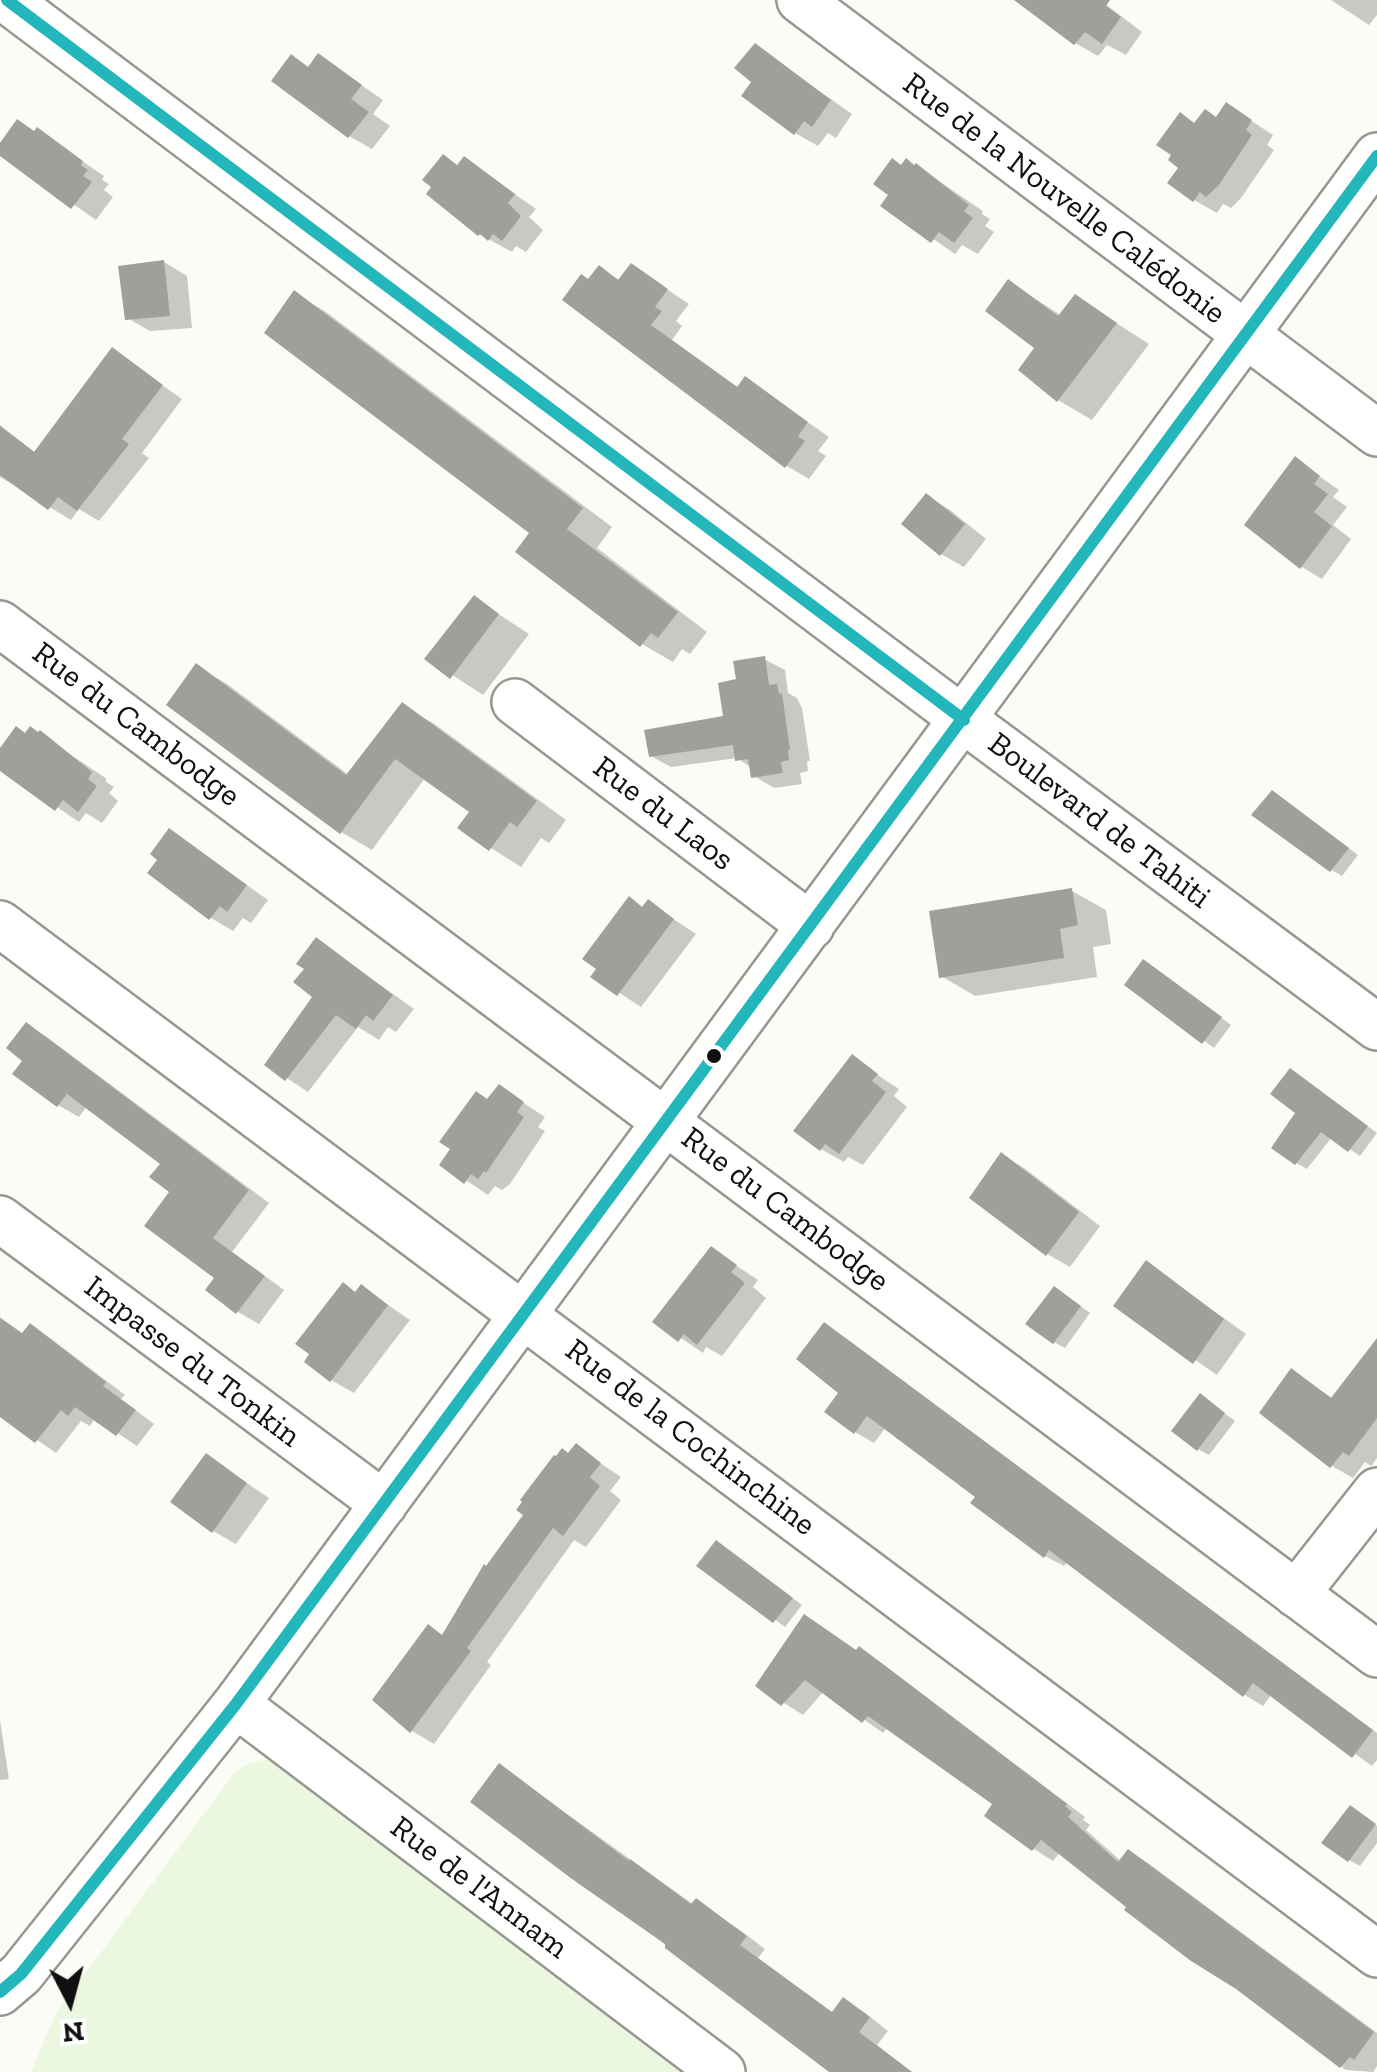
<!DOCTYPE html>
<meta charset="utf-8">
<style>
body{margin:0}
#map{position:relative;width:1377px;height:2072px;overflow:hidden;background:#fcfcf6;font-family:"Zilla Slab",serif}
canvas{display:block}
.north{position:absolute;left:20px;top:1952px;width:100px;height:100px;-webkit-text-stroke:8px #fff;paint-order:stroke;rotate:174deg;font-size:28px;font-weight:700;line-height:40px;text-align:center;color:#101010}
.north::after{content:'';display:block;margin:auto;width:35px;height:45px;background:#101010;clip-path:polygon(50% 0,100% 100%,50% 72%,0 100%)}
</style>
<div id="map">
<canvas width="1377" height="2072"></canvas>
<div class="north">N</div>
</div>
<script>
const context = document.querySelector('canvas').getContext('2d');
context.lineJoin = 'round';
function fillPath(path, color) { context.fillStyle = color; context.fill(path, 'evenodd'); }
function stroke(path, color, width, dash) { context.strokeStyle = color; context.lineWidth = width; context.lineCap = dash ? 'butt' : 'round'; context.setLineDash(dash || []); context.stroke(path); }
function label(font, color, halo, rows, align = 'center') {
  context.font = font + ' "Zilla Slab",serif'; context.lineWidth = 10; context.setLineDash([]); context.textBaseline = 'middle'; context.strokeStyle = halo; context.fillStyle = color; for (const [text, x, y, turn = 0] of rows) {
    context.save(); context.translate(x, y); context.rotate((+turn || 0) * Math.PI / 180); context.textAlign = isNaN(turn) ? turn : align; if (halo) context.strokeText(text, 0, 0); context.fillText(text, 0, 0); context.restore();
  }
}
fillPath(new Path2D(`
 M265,1760L278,1761L694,2072H31L56,2013L235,1772L250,1763Z`), '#ebf7df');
fillPath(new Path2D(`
 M1044,0H1100L1142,32L1126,55L1107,45L1098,56L1075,43Z
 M1331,0H1377V15L1369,25Z
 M755,46L852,114L836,138L828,133L818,146L795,133L755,81Z
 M319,56L383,100L373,114L390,126L372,149L349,136L291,57L310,68Z
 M1227,105L1273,135L1267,145L1274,150L1241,198L1231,208L1223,204L1217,213L1194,200L1182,167L1196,125L1217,119Z
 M38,131L104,176L102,180L109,184L104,190L113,197L96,220L0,153V147Z
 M465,159L536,209L529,217L543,230L526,252L516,246L512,252L479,234Z
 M902,167L930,175L983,211L982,214L990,219L985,226L994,232L978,254L962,245L955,254L884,205Z
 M164,262L187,276L192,328L150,331L127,318Z
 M632,266L689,304L676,321L682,326L672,340L739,388L746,379L829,437L818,451L826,456L809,479L787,466L565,300L590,281L599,268L621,281Z
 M1009,282L1062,316L1076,297L1149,344L1092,420L1058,400Z
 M295,294L326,312L612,527L597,548L707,632L690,654L682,649L673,662L642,644Z
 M113,351L182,399L142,453L149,458L99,521L79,509L71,520L0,477V425L36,453Z
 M1296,460L1339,490L1333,497L1347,507L1333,525L1351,539L1322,579L1302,567L1248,524Z
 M927,496L950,510L986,539L964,567L941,554Z
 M474,598L529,634L483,695L428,659Z
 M764,659L785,670L788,693L797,698L802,708L810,761H807L808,771L800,773L802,784L774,788L754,776L752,768L737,758L671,767L651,756L726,718L739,681Z
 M196,666L227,684L349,775L402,705L433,723L566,820L549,843L541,838L521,867L460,828L472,812L425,778L372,850L341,832Z
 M26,735L53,743L107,779L105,781L114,787L109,793L118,801L102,823L86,813L79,822L7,773Z
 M1283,799L1358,855L1342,876L1332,870Z
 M170,831L268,900L251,923L243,918L233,931L211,918L161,859Z
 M1072,891L1106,910L1111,944L1093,947L1097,977L975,996L941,976Z
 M629,899L644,908L649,903L696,934L641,1007L594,976Z
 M317,940L414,1009L396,1032L388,1027L379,1040L358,1027L308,1092L267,1065L315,996L307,968Z
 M1154,968L1231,1025L1214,1048L1127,985Z
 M26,1025L47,1037L269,1203L232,1252L284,1290L259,1324L238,1312L172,1191L163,1163L87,1106L79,1117L58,1105L26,1060Z
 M852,1058L899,1089L894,1096L907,1107L863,1165L848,1157L844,1162L821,1149Z
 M1301,1077L1377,1133L1360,1156L1332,1137L1307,1169L1296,1163Z
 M499,1087L545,1117L538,1127L545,1131L510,1184L502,1190L495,1186L488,1195L442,1164Z
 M1001,1155L1024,1168L1100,1226L1070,1267L1047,1254Z
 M711,1249L758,1280L753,1287L766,1298L722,1356L706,1347L703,1353L656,1321Z
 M1147,1263L1246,1334L1217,1375L1116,1305Z
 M362,1287L410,1320L354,1393L331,1380Z
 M1065,1295L1090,1313L1065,1348L1054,1342Z
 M0,1317L24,1335L30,1326L50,1338L125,1395L121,1399L154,1424L137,1446L95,1418L90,1426L81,1421L56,1453L0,1414Z
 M843,1336L1377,1733V1760L1372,1766L1272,1694L1263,1706L1245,1695L1068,1561L1064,1566L1045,1556L978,1496L886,1427L874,1443L855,1432L841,1392Z
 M1377,1342V1458L1371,1466L1365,1462L1353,1478L1332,1466L1262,1412L1292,1372L1334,1399Z
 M1211,1403L1235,1421L1209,1455L1198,1449Z
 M576,1447L621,1477L610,1491L621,1500L586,1547L574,1540L487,1662L491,1665L434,1744L412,1731L376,1700L444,1637Z
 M207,1456L269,1498L236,1544L213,1531Z
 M727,1549L802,1605L785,1627L700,1565Z
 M859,1650L879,1661L1085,1817L1083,1820L1090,1825L1086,1830L1122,1862L1129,1852L1148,1863L1377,2033V2066L1373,2072L1346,2070L1061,1851L1053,1861L1034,1849L996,1803L888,1727L883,1733L824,1691L803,1715L758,1686Z
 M0,1720L9,1779L0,1780Z
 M500,1766L694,1905L696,1901L741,1931L765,1949L758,1958L834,2014L844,2001L864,2012L888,2031L877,2045L912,2072H835L474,1801Z
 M1361,1814L1377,1826V1843L1360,1866L1349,1860Z`), '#0003');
fillPath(new Path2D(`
 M1014,0H1110L1106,6L1121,17L1102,44L1085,32L1074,45Z
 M755,43L831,100L812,127L804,121L794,135L741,96L751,82L734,68Z
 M318,53L362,85L351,99L369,112L348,138L271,81L291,54L308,67Z
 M1226,102L1252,120L1246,130L1252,135L1219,185L1206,197L1200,192L1193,202L1167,183L1178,168L1168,160L1171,155L1156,145L1180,112L1194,123L1205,109L1216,117Z
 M17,119L34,131L37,127L83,161L81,165L88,170L83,176L92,182L71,209L0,156V143Z
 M443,154L457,165L464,156L515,194L508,203L521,216L502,241L493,234L488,241L480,234L478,236L426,194L431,187L422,180Z
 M892,158L901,165L906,158L914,165L916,163L969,205L964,211L973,218L954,243L939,232L931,243L880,206L888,195L873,184Z
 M164,260L170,316L125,320L118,266Z
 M631,263L668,289L655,307L662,311L651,325L737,387L745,376L808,422L798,436L805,441L785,468L562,300L581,274L588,279L599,265L618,280Z
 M1008,279L1058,316L1075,294L1117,323L1057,402L1018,370L1034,348L985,311Z
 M294,290L583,508L567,529L678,612L658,638L651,633L640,647L515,552L529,533L264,333Z
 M112,347L163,385L122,439L129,444L77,511L58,497L48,510L0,475V426L34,452Z
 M1295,456L1320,476L1314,484L1328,494L1314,512L1332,526L1300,569L1244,525Z
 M926,493L965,524L940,556L901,524Z
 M474,595L499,614L450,679L424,659Z
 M765,656L769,685L777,684L779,694L782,693L790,750H788L789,760L781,762L783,773L751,778L748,759L735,761L733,745L649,757L644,730L723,716L718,683L736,679L733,661Z
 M196,663L346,775L402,702L537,801L517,827L510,822L489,851L457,828L469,812L395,759L340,834L166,705Z
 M16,726L25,733L30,726L38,732L40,730L92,772L88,779L97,786L78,812L63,800L55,811L0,771V748Z
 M1272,790L1349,848L1330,872L1251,815Z
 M169,828L247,885L227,912L220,906L209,920L147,873L157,860L150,854Z
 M1072,888L1078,925L1060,929L1064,958L939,978L929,911Z
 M629,896L642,907L648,899L674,919L617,996L590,977L596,969L582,959Z
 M316,937L393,995L373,1021L366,1015L356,1029L336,1015L285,1081L264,1065L312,997L293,982L304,969L296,964Z
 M1143,959L1222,1017L1202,1044L1124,985Z
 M26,1022L249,1190L213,1238L265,1276L236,1314L205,1290L214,1278L144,1226L169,1192L149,1177L160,1164L67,1094L57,1107L12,1074L22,1061L6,1048Z
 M852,1054L878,1074L872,1081L886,1092L839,1154L825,1144L820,1151L793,1131Z
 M1290,1068L1368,1126L1348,1152L1321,1132L1295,1165L1271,1148L1295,1113L1270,1094Z
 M499,1084L524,1102L517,1112L524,1117L486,1173L484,1171L478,1179L471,1174L464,1184L439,1165L450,1149L439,1142L476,1091L487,1099Z
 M1001,1152L1079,1212L1046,1256L969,1198Z
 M711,1246L737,1265L731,1272L745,1283L697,1345L684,1334L678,1342L652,1322Z
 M1146,1260L1224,1319L1193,1364L1113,1306Z
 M343,1282L355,1292L361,1284L388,1305L330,1382L304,1362L309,1354L295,1344Z
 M1054,1286L1081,1306L1053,1344L1025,1324Z
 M0,1318L22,1333L30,1323L106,1382L103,1386L136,1410L116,1436L75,1407L68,1416L61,1410L35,1443L0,1417Z
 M824,1322L1373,1730L1352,1758L1253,1683L1243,1697L1049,1550L1044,1558L970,1503L975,1497L867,1416L854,1434L824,1412L838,1393L796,1359Z
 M1377,1338V1418L1349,1456L1343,1452L1330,1468L1259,1413L1291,1368L1331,1398Z
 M1200,1393L1225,1413L1197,1451L1171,1431Z
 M576,1443L601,1463L590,1477L600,1486L563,1536L553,1528L467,1648L471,1651L410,1733L372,1700L428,1624L442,1635L484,1564L486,1566L523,1515L516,1510L522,1502L520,1500L554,1455L556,1456L562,1448L568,1453Z
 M206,1453L247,1483L212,1533L170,1502Z
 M716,1540L793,1598L773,1623L696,1566Z
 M804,1614L856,1650L859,1646L1067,1804L1065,1806L1072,1812L1068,1817L1118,1862L1128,1849L1374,2032L1354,2060L1350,2057L1340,2068L1236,1989L1191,1961L1124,1910L1126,1907L1041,1840L1032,1851L984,1816L992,1804L868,1716L862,1723L805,1680L781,1706L755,1686Z
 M499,1763L629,1861L630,1859L691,1904L696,1898L720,1916L747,1936L740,1945L832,2012L843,1997L870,2017L859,2032L912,2072H829L665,1948V1944L572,1879L470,1802Z
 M1350,1805L1376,1824L1348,1862L1321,1843Z`), '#a09f9b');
const minor = new Path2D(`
 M7,0L964,720L1377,1027
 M800,0L1377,433
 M0,624L1377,1654
 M515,702L811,926
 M0,924L1377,1954
 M0,1219L384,1504
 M1296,1594L1377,1491
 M236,1704L722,2072
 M0,1992L21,1974L236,1704L1377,156`);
stroke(minor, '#969694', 50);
stroke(minor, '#fffffe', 45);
stroke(new Path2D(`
 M7,0L964,720
 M0,1992L21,1974L236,1704L1377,156`), '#23b6bb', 12);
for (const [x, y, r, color] of [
 [714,1056,9,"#101010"]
]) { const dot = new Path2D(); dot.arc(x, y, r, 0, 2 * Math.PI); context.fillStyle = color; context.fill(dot); stroke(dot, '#fff', 4); }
label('32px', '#101010', '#fff', [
 ["Rue de la Nouvelle Calédonie",1064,199,37],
 ["Rue du Cambodge",136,725,37],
 ["Rue du Laos",663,814,37],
 ["Boulevard de Tahiti",1099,821,37],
 ["Rue du Cambodge",785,1210,37],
 ["Impasse du Tonkin",192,1362,37],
 ["Rue de la Cochinchine",690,1438,37],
 ["Rue de l'Annam",479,1888,37]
]);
</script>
